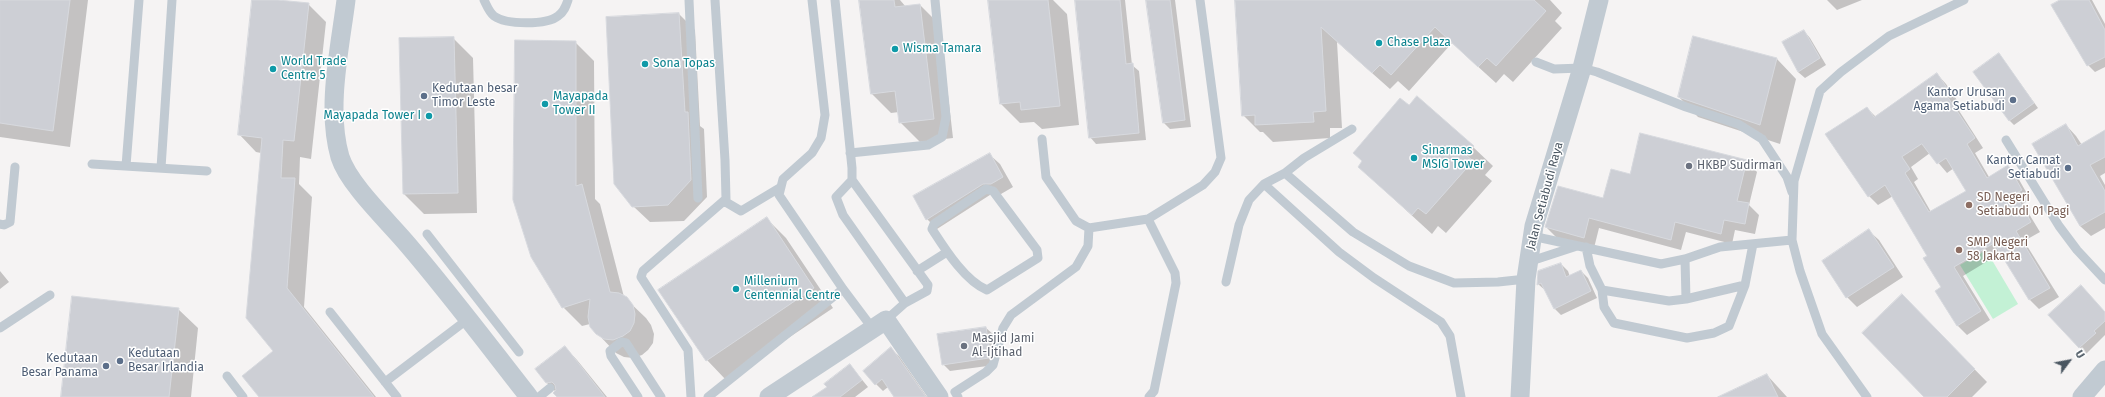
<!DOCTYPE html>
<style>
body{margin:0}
#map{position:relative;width:2105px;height:397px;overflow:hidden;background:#f5f3f3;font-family:"Fira Sans",sans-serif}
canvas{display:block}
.north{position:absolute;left:2049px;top:341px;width:40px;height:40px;-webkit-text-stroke:3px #fff;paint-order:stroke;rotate:58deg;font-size:11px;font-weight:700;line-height:16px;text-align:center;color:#4a5661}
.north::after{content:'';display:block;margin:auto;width:14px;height:18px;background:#4a5661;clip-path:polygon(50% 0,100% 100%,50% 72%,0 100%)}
</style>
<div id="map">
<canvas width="2105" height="397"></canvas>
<div class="north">U</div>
</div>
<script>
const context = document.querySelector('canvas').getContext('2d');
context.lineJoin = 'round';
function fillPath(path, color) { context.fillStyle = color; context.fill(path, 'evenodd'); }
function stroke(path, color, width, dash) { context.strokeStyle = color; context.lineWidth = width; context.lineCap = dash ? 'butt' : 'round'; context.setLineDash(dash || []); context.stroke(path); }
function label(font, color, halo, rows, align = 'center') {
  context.font = font + ' "Fira Sans",sans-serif'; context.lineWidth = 3; context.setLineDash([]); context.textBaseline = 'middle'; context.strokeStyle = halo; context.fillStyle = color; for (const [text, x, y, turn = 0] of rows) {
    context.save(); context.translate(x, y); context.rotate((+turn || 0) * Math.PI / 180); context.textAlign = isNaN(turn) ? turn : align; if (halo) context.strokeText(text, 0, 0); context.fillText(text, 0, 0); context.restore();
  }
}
fillPath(new Path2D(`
 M1986,250L2018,304L1993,319L1960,265Z`), '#c3f1d5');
fillPath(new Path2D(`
 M0,0H88L70,147L0,137Z
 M253,0L308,4L326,22L311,159L300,157L299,184L312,197L304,307L376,397H260L274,351L261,153L256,152L239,134Z
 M860,0H900L906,7L920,5L940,25L953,138L920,142L900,122L899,112L891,113L871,93Z
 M989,0H1053L1067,14L1079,125L1042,129L1034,122L1020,123L1001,104Z
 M1076,0H1125L1132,65L1139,71L1146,140L1096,144L1090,137Z
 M1147,0H1175L1191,127L1170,129L1164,123Z
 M1236,0H1550L1562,13L1555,21L1562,28L1513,82L1504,74L1496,83L1452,43L1409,91L1398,81L1390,89L1337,42L1342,128H1330V138L1273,142L1263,132H1260L1243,115Z
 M1827,0H1862L1837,10Z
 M2062,0H2092L2105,24V67L2095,72L2088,65Z
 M679,14L695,30L700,126L704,129L707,197L684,221L650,222L633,206Z
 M1804,31L1810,38L1826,65L1805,78L1798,72Z
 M453,38L473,58L477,213L424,214L404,194L400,39Z
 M1694,38L1777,59L1796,79L1780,144L1698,117L1679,97Z
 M575,42L594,61L595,199L600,204L624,297L646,318L651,325L654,334L653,343L648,350L642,355L633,358L624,357L616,353L597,333L590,324L582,326L563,307Z
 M1999,54L2038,108L2014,125L2009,120Z
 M1937,74L1946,84L1959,103L1956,106L1983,148L1975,153L1989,177L2007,167L2017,176L2030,199L2023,204L2040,232L2024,241L2059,297L2039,309L2030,300L2001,253L1963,276L1990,320L1967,335L1957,325L1928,256L1893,196L1878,205L1869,196L1867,108L1876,117ZM1930,153L1947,173L1954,168L1967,191L1931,212L1914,182L1918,179L1911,167Z
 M1409,107L1473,147L1493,166L1485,175L1492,181L1446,233L1438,226L1432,234L1359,167Z
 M2066,125L2076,136L2082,145L2105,131V173L2100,176L2105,185V228L2091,236L2080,226L2033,144Z
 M990,155L1000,164L1013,187L1001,194L993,193L937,229L927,219L915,197Z
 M1747,161L1757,172L1749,205L1759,215L1755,234L1735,230L1732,244L1686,232L1681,250L1599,228L1594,248L1557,238L1546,227L1604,199L1631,175Z
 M766,218L786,238L833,308L726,380L707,360Z
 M1869,231L1879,240L1903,277L1857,307L1847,297L1823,261Z
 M1561,264L1568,271L1570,277L1581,271L1588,278L1597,298L1561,315L1555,309L1546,291L1538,284Z
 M0,271L9,282L0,289Z
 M1902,295L1987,382L1972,397H1926Z
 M178,309L198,328L191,397H62Z
 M2105,313V335L2086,354L2050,315Z
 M986,328L993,334L997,360L995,365L950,371L943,364Z
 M565,347L577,360L607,397H558L556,392L547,383Z
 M891,349L899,356L927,397H895L888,387L883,391L876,384Z
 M850,365L868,387L855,397H814L828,388Z
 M1767,375L1787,397H1721Z`), '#0003');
const building = new Path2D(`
 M0,0H70L53,131L0,123Z
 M252,0H278L309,3L294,141L283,140L281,178H295L287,288L374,397H259L242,376L273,351L246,318L262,138L238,135Z
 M859,0H894L895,7L920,4L934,119L899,123L895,91L871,94Z
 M988,0H1048L1060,106L1021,110L1020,102L1000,104Z
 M1075,0H1120L1126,64L1133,63L1139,133L1089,138Z
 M1146,0H1170L1185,120L1163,123Z
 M1235,0H1534L1546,11L1496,66L1487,58L1478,67L1435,27L1391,75L1380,65L1372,73L1321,27L1326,111L1313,112L1314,122L1255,125V115L1242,116Z
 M2060,0H2089L2105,30V57L2087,66L2051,5Z
 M679,13L685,112H688L691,180L668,205L632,207L614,184L606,17Z
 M1804,30L1820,58L1798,72L1782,42Z
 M1693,36L1777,58L1760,125L1678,97Z
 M454,37L458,193L403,194L399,38Z
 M515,40L576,41V186L582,184L610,292L619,293L627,297L633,305L635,314L634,323L630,331L623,336L613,340L604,339L596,334L590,327L588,317L590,299L562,308L531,257L513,200Z
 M1999,53L2034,103L2009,121L1973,72Z
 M1937,73L1951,94L1947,96L1975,138L1967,144L1987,178L2008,165L2022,190L2015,194L2031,222L2016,231L2050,288L2029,300L1994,243L1954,267L1981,311L1957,326L1935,291L1941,287L1923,258L1927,256L1885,185L1868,197L1825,134L1867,107L1874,117ZM1922,144L1937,164L1946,158L1966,191L1929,212L1905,173L1910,169L1902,157Z
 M1417,96L1474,146L1466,155L1473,161L1426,214L1418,208L1412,215L1358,167L1362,161L1353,153L1400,98L1409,105Z
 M2066,124L2078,146L2105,130V157L2090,165L2105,191V212L2080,226L2032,144Z
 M1640,133L1747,160L1737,201L1749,203L1745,224L1724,220L1721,234L1675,222L1671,240L1589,218L1584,238L1545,227L1558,186L1603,198L1611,169L1630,174Z
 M990,153L1003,177L991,184H983L926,220L913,196Z
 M767,217L814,288L706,361L658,290Z
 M1869,229L1894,267L1846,298L1822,261Z
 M1561,263L1566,277L1581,270L1591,291L1554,309L1541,283L1537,285L1538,271Z
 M2081,285L2105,312V321L2094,331L2096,333L2079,348L2048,315Z
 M1902,294L1975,369L1947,397H1924L1862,333Z
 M72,296L179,308L169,397H61Z
 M986,327L990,352L989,358L942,365L937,334Z
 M565,346L605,397H557L553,393L556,390L555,385L552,382L546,383L535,369Z
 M891,347L926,397H894L882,379L875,385L863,371Z
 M850,364L862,380L840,397H812L827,387L824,384Z
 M1767,374L1778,397H1718Z`);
fillPath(building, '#cdcfd5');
stroke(building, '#d7d9de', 1);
stroke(new Path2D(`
 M484,0C487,6 489,12 494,16C506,25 547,25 558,16C564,12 566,6 568,0
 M689,0L698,198
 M812,0L825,115L821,138L812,153L783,179L779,195L843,289L873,329
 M835,0L852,168V180L836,197L843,215L905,303L886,320
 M1536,62L1554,69L1582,68L1597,72L1686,107L1738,124L1762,139L1787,177L1792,192
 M1042,139L1046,177L1076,221L1089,228
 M2006,140L2059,226L2077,250L2105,280
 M850,153L928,145L942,137L946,117L935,0
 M92,164L207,171
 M126,166L139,0
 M161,168L172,0
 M1285,173L1353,232L1409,266L1454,283L1498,282L1526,279
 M852,180L928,285L927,291L905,303
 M1264,184L1339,252L1374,278L1441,322L1450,336L1461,397
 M986,189L993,191L1037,250L1038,258L987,290C965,281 945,249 932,229L934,224Z
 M724,201L741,211L781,187
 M1148,219L1175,273L1176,283L1154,391L1149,397
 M0,224L4,225L10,222L15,167
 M427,234L519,352
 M1532,236L1661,264L1685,259L1720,247L1792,240
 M1586,247L1590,266L1602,290L1669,301L1686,299L1745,285L1753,244
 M1685,259L1686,299
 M1528,262L1577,246
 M917,271L947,252
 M1226,282L1239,225L1249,200L1264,184L1285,173L1304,158L1352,129
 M1602,290L1604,307L1614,323L1687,338L1714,333L1729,326L1745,285
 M330,312L397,397
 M0,328L50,295
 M227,376L243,397
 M385,382L468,319
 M539,397L550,388
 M638,397L611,356L610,351L621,342L626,343L661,397
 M691,397L688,350L641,277L643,271L726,199L725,160L715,0
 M708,397L843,289
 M958,397L955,392L986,372L993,365L1003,328L1011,315L1076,267L1088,246L1089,228L1148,219L1203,185L1215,172L1221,158L1200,0
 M1867,397L1822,334L1800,271L1792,240L1794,181L1820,91L1841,72L1889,36L1964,0`), '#c1cad2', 9);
stroke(new Path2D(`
 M346,0C340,48 326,109 340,157C349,185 389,222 408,245C450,294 489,346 529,397
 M769,397L886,320L939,397
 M1520,397L1526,279L1534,226L1582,68L1599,0
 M2082,397L2105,370`), '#c1cad2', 19);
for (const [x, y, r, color] of [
 [1379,43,4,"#0f9aa8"],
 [895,49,4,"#0f9aa8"],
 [645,64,4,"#0f9aa8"],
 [273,69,4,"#0f9aa8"],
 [424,96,4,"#5c6f8a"],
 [2013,100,4,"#5c6f8a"],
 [545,104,4,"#0f9aa8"],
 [429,116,4,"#0f9aa8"],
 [1414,158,4,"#0f9aa8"],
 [1689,166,4,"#6b7280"],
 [2068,168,4,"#5c6f8a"],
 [1969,205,4,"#8d6e63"],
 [1959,250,4,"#8d6e63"],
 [736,289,4,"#0f9aa8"],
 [964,346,4,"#6b7280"],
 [120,361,4,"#5c6f8a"],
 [106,366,4,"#5c6f8a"]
]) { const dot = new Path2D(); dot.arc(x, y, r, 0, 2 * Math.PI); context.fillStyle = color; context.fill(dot); stroke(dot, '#fff', 1.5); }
label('12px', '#0d838f', '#fff', [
 ["Chase Plaza",1387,43],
 ["Wisma Tamara",903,49],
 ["World Trade",281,62],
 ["Centre 5",281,76],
 ["Sona Topas",653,64],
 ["Mayapada",553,97],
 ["Tower II",553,111],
 ["Mayapada Tower I",421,116,"right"],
 ["Sinarmas",1422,151],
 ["MSIG Tower",1422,165],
 ["Millenium",744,282],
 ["Centennial Centre",744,296]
], 'left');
label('12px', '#4e5e75', '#fff', [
 ["Kedutaan besar",432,89,"left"],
 ["Timor Leste",432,103,"left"],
 ["Kantor Urusan",2005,93],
 ["Agama Setiabudi",2005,107],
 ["Kantor Camat",2060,161],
 ["Setiabudi",2060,175],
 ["Kedutaan",128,354,"left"],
 ["Besar Irlandia",128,368,"left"],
 ["Kedutaan",98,359],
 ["Besar Panama",98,373]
], 'right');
label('12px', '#5b616d', '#fff', [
 ["HKBP Sudirman",1697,166],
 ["Masjid Jami",972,339],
 ["Al-Ijtihad",972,353]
], 'left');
label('12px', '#4a5661', '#fff', [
 ["Jalan Setiabudi Raya",1545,196,-75]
]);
label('12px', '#785e54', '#fff', [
 ["SD Negeri",1977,198],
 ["Setiabudi 01 Pagi",1977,212],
 ["SMP Negeri",1967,243],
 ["58 Jakarta",1967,257]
], 'left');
</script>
